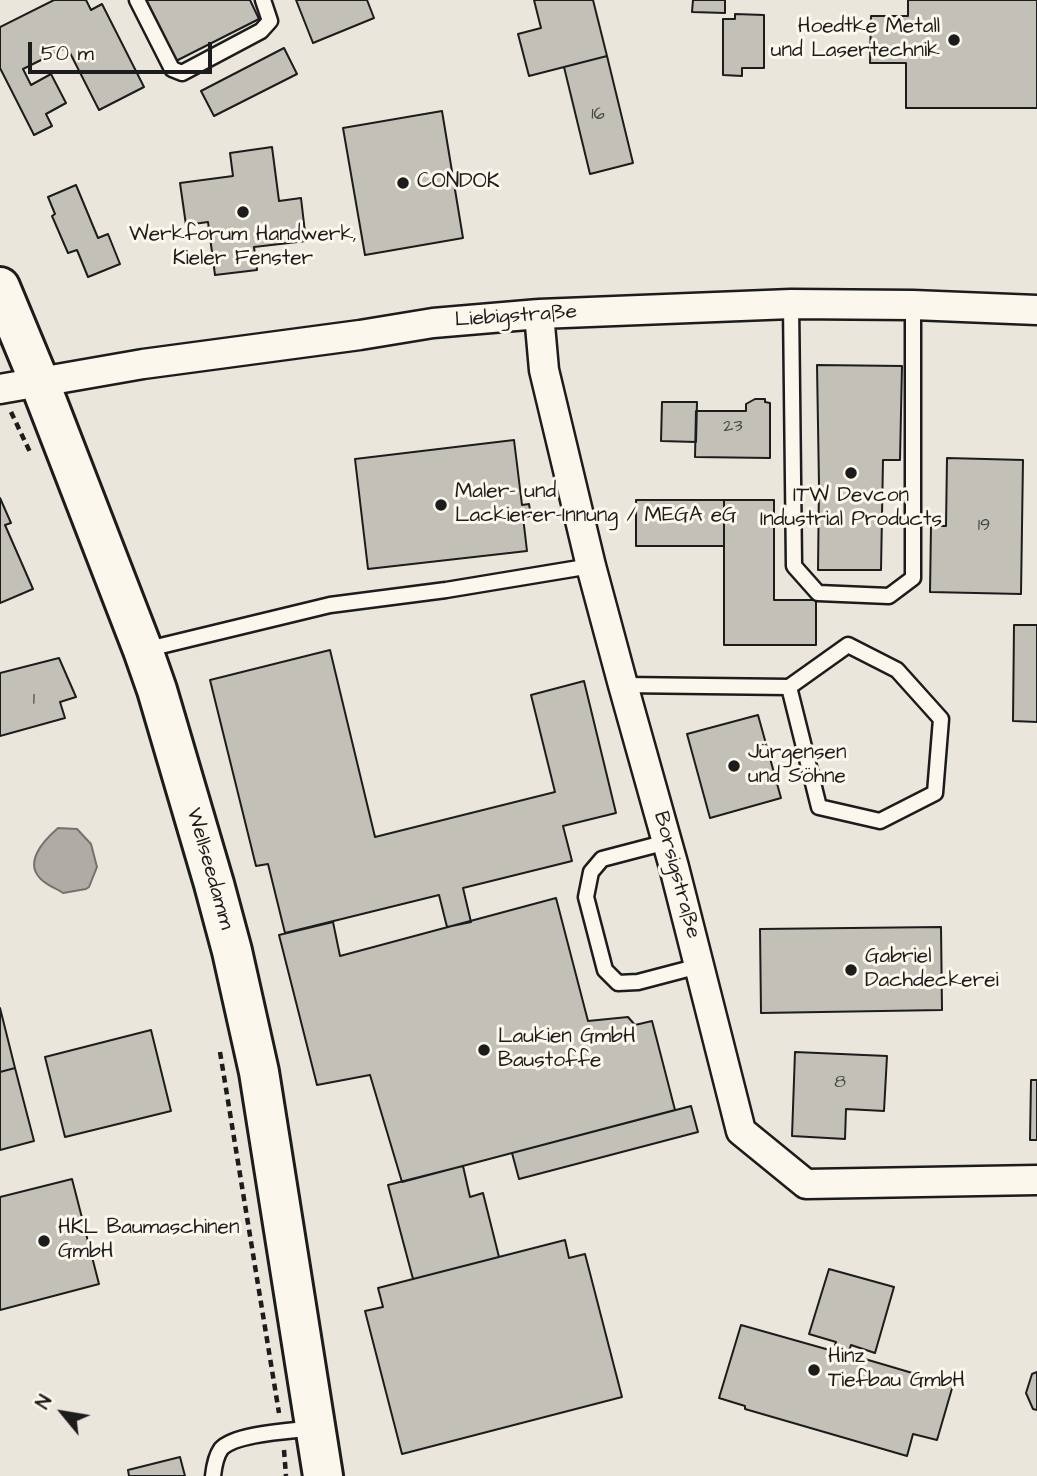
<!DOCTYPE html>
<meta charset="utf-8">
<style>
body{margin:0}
#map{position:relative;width:1037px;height:1476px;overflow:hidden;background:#fbf7ec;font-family:"Architects Daughter",sans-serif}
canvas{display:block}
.north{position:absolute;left:28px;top:1378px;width:70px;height:70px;-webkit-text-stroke:5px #fbf7ec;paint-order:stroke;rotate:300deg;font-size:19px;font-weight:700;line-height:28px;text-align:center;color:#1c1c1c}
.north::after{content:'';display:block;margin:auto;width:24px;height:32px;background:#1c1c1c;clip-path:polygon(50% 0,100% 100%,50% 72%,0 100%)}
.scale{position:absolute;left:28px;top:42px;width:184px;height:32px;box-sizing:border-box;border:4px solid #1c1c1c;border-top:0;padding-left:9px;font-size:21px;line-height:24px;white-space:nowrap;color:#1c1c1c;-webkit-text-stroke:5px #fbf7ec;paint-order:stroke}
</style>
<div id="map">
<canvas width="1037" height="1476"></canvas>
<div class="north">N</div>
<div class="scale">50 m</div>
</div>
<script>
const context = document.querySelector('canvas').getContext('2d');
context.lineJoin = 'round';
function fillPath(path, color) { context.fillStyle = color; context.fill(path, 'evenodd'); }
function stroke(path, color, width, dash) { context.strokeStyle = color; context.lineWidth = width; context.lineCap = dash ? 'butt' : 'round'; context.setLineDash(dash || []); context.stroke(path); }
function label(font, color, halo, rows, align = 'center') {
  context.font = font + ' "Architects Daughter",sans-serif'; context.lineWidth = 6; context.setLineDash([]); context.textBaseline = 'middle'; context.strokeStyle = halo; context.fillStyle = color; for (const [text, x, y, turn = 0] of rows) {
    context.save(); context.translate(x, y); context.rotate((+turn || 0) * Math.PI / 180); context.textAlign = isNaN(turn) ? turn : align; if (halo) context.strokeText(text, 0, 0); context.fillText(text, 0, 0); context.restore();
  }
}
fillPath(new Path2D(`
 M0,0H1037V1476H0Z`), '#eae6dc');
const water = new Path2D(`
 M58,828L77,829L91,844L97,867L89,887L86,889L63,893C57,889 49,886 43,881C22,864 43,841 58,828Z`);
fillPath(water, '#afaca5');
stroke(water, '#74726e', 2);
const building = new Path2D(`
 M54,0H86L91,10L102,4L144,87L99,110L67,47L23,69L31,85L51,74L66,103L46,114L52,126L34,135L0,68V27Z
 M142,0H250L259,19L174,62Z
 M296,0H367L374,18L313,43Z
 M534,0H593L607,56L529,76L518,34L541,28Z
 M693,0H725V13L692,12Z
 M908,0H1037V108H906V63H870L871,16H908Z
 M735,14L764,15V68H742V76L723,75V19H735Z
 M284,48L297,74L214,116L201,91Z
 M607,56L633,163L590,174L564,67Z
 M442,111L463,238L365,255L343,128Z
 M272,147L279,201L301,198L306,241L254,247L257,270L215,275L208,222L186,225L180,183L233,176L230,153Z
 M76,185L98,238L108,234L120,264L88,277L77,250L68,253L52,216L55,214L48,197Z
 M817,365L902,366L900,460H883L881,570H818L819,485Z
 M755,399H765V402L770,403V458L695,457L696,411H746V404Z
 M662,402H697L696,442L661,441Z
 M514,440L522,505L529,504L531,516L523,517L527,551L368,569L355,459Z
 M947,458L1023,460L1021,594L930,592L931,526H946Z
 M0,498L11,523L5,525L33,589L0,603Z
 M636,500H724V546H636Z
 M724,500H774V600H816V645H724Z
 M1014,625H1037V722L1013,721Z
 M330,650L375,837L555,792L531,695L584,681L616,813L563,826L572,861L463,888L471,922L447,927L439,895L285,933L268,864L256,866L210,680Z
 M59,658L76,697L60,702L65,718L0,736V673Z
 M758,715L781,798L710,818L687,734Z
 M556,898L588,1021L628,1017L635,1025L652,1021L675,1110L402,1182L370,1075L317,1085L279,935L333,922L340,956Z
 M941,927L942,1010L761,1013L760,929Z
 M0,1008L15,1068L0,1072Z
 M151,1030L171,1111L65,1137L45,1057Z
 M795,1052L887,1056L884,1111L846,1109L845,1139L792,1136Z
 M15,1068L34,1141L0,1150V1072Z
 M1031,1080H1037V1140H1030Z
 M691,1106L698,1132L519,1179L512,1153Z
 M463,1166L470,1197L483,1193L499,1257L413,1279L388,1185Z
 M72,1179L99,1284L0,1310V1197Z
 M565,1240L569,1258L585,1254L622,1397L402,1454L365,1311L383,1307L378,1288Z
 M829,1269L894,1287L875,1353L851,1345L848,1354L953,1385L937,1440L913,1434L907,1456L745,1409V1406L719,1398L741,1325L833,1351L836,1342L809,1334Z
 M1037,1372V1410L1033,1409L1026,1393L1032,1374Z
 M180,1457L185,1476H129L128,1470Z`);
fillPath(building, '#c3c0b8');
stroke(building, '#1c1c1c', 2);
const lane = new Path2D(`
 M137,0L172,69L182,73L261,31L270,21L263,0
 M791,304L794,566L818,593L889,596L913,578V305
 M144,650L330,605L446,590L591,566
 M623,685L789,687L819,807L880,821L935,793L941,719L897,670L848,645L789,687
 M667,842L602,859L591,872L586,897L605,970L618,983L638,982L699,966
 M213,1476C214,1467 216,1456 221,1449C235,1433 293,1431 315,1428`);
const street = new Path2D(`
 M539,314L544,370L591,566L623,685L674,867L741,1131L806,1184L1037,1180
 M0,389L143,364L360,335L433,323L539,314L791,304L913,305L1037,310`);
const secondary = new Path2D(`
 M0,287L39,381L143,650L157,690L214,884L232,951L259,1072L323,1476`);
stroke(lane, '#1c1c1c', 19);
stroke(street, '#1c1c1c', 33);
stroke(secondary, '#1c1c1c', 44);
stroke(new Path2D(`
 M11,412L30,452
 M220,1052L279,1413
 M284,1450L286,1476`), '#1c1c1c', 4.5, [7, 5]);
stroke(lane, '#fbf7ec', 14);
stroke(street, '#fbf7ec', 28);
stroke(secondary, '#fbf7ec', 38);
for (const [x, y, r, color] of [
 [954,40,7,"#1c1c1c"],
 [403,183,7,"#1c1c1c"],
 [243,212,7,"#1c1c1c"],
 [851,473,7,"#1c1c1c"],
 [441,505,7,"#1c1c1c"],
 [734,766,7,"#1c1c1c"],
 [851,970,7,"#1c1c1c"],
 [484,1050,7,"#1c1c1c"],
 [44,1241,7,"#1c1c1c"],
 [814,1370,7,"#1c1c1c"]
]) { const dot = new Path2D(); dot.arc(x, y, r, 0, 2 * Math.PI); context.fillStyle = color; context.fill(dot); stroke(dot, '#fbf7ec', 2.5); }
label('18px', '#464543', null, [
 ["16",598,115],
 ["23",733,427],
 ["19",984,526],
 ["1",34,700],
 ["8",840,1083]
]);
label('21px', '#1c1c1c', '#fbf7ec', [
 ["Hoedtke Metall",940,28,"right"],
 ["und Lasertechnik",940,52,"right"],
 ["CONDOK",417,183],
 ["Werkforum Handwerk,",243,236,"center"],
 ["Kieler Fenster",243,260,"center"],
 ["Maler- und",455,493],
 ["Lackierer-Innung / MEGA eG",455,517],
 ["ITW Devcon",851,497,"center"],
 ["Industrial Products",851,521,"center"],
 ["Jürgensen",748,754],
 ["und Söhne",748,778],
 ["Gabriel",865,958],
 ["Dachdeckerei",865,982],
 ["Laukien GmbH",498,1038],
 ["Baustoffe",498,1062],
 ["HKL Baumaschinen",58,1229],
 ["GmbH",58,1253],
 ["Hinz",828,1358],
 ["Tiefbau GmbH",828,1382]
], 'left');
label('21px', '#1c1c1c', '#fbf7ec', [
 ["Liebigstraße",516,317,-4],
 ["Wellseedamm",209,869,74],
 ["Borsigstraße",676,875,75]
]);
</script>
